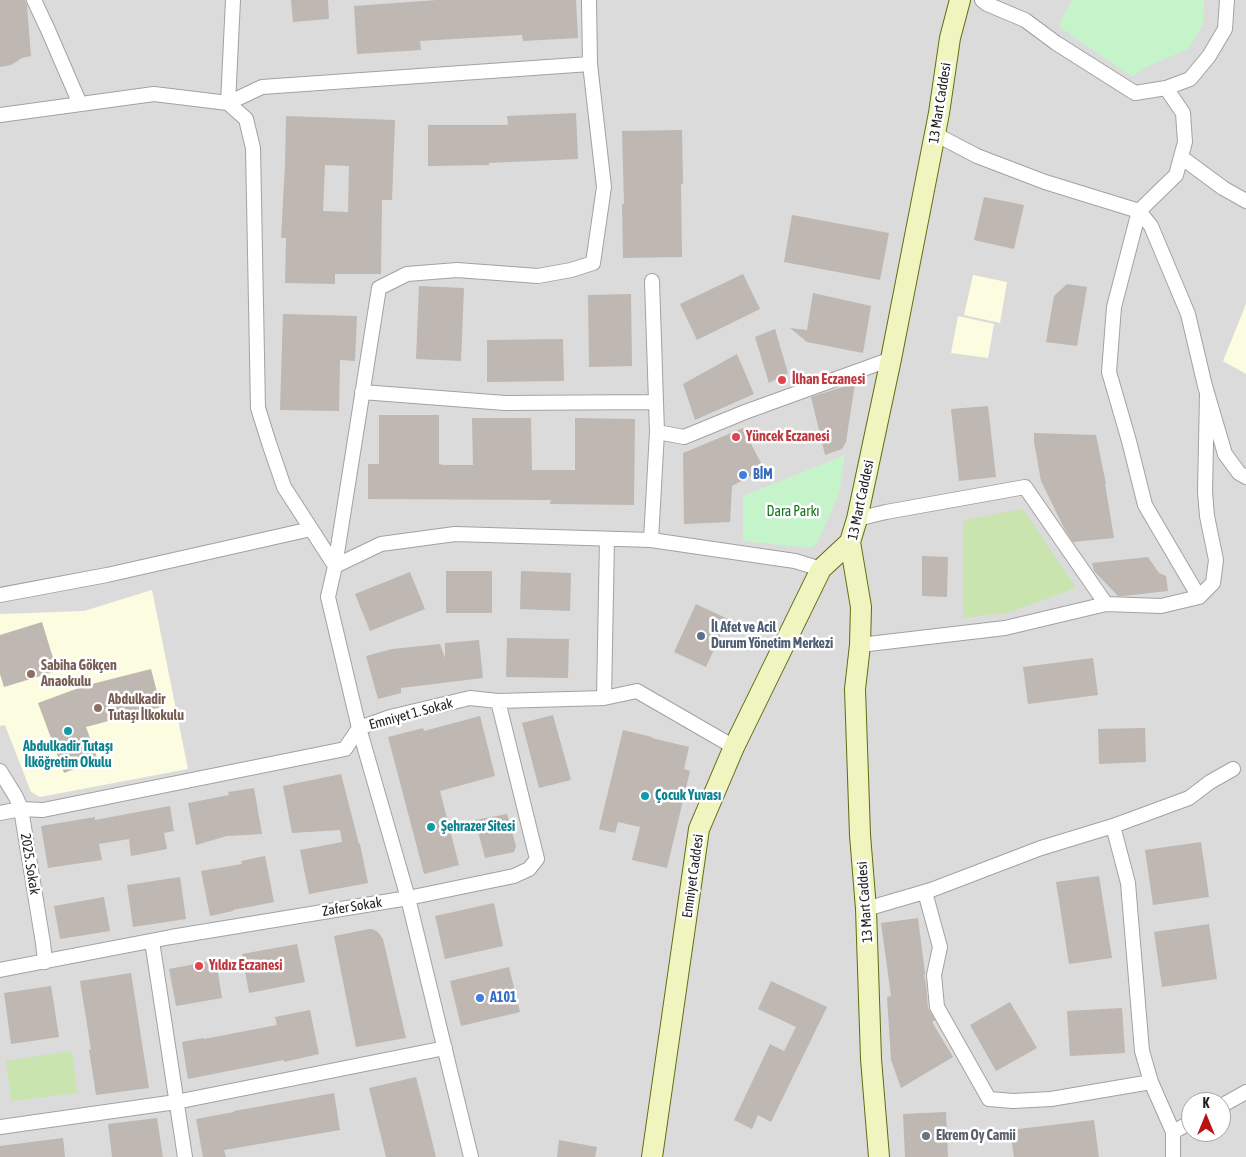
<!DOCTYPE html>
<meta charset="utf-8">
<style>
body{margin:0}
#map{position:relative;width:1246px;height:1157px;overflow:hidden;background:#eeebe5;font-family:"Asap Condensed",sans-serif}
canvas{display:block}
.north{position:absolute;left:1181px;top:1092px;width:50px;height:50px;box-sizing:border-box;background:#fff;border:1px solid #a5a5a5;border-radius:50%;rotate:0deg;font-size:14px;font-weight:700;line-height:20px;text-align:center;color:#1e1e1e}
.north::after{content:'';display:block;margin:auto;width:18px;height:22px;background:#ba1412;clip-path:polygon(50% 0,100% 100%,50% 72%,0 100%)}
</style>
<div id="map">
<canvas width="1246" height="1157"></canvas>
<div class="north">K</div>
</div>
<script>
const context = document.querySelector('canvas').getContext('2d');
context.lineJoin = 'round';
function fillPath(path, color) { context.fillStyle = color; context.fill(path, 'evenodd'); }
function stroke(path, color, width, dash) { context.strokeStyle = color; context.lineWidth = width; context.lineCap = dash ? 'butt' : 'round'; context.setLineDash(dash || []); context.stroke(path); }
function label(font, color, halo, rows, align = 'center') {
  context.font = font + ' "Asap Condensed",sans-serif'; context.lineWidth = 5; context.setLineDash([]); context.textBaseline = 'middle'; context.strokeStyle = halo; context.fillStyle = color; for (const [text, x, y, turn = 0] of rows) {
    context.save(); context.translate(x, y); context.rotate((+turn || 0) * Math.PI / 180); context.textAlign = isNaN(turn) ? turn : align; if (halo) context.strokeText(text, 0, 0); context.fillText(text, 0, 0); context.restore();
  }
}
fillPath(new Path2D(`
 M0,0H1246V1157H0ZM1191,1102H1221V1132H1191Z`), '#dcdbdb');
fillPath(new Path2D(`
 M973,275L1007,282L1000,323L964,315Z
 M1246,304V374L1223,361Z
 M958,316L994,324L988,358L951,353Z
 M152,590L188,769L40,797L31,792L5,725L0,726V614L84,611Z`), '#fcfce0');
fillPath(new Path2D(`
 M1023,509L1076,588L1007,613L963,618V520Z
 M72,1051L77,1093L11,1101L6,1061Z`), '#c9e4af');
fillPath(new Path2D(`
 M1072,0H1204L1203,25L1188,49L1148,66L1132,77L1058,26Z
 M845,455L839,493L817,544L810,548L743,541V496Z`), '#c6f4ca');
fillPath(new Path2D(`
 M0,0H25L27,6L31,56L22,58L11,65L0,67Z
 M291,0H328L329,19L293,22Z
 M437,0H576L578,38L523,41L522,35L420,41L421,50L357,54L354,6Z
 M576,113L578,159L489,163V165L428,166V125H508L507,116Z
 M286,116L395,120L392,200H382L381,274H335V284L285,283L286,238H281L285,164ZM325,165L349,166L348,212L323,211Z
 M682,130L683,184H681L682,257L623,258L622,204H624L622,131Z
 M984,197L1024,205L1014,249L974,240Z
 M792,215L889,233L880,280L784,262Z
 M743,274L760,309L697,340L680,304Z
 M1067,284L1087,287L1077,346L1046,342L1054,296Z
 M419,286L464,288L461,361L416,359Z
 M813,293L871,306L863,353L807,342L790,328L807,330Z
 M631,294L632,366L589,367L588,295Z
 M283,314L357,316L355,361L340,360L339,411L280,410Z
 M775,329L788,373L769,383L755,337Z
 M563,339L564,381L487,382V340Z
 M737,354L754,394L695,420L683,384Z
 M855,383L846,442L842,449L825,455L811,397Z
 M988,406L996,477L959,481L951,409Z
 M379,415H439V464L443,465H473L472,418H531L532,470H575V418L635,419L634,505L550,504L551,500L368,499V464H379Z
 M743,428L764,469L732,486L730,522L684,524L683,453Z
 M1034,433L1096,435L1106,484H1105L1114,538L1073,542L1064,528L1041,481L1034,442Z
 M922,556L948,557L947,597L922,596Z
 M1148,557L1159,573L1166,576L1168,591L1124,596H1118L1094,571L1092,563Z
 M446,571H492V613H446Z
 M521,571L571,573L570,611L520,609Z
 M410,572L425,609L370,631L355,594Z
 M696,604L728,619L706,667L674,652Z
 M42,622L57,671L4,687L0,674V635Z
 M507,638L569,639L568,678L506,677Z
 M479,640L483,678L401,688V693L378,699L366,656L392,649L440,644L445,658V643Z
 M1093,658L1098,695L1028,704L1023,667Z
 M151,669L161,707L86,727L98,760L64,773L38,703L84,686Z
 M553,715L571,780L539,788L522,723Z
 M480,716L495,776L440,791L459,865L424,874L388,737L423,728L424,731Z
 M1145,728L1146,762L1099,764L1098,729Z
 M623,730L652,737V738L689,747L684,769L690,771L667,868L632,860L640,827L618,822L615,833L599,829Z
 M341,774L359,844H360L368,883L309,894L300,850L342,842L340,830L292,833L283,786Z
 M254,788L262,834L227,836L196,845L188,803L229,795L228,792Z
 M170,806L174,831L164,833L167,849L131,856L129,839L99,844L102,860L48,868L41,826L95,817V820Z
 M507,814L516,846L514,852L485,858L475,820Z
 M1201,842L1209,897L1153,905L1145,850Z
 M265,856L274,902L233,910V911L210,916L201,871L242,864L241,861Z
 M1099,876L1112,958L1069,964L1056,882Z
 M180,877L186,919L133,927L127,885Z
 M104,897L110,931L60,939L54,906Z
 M494,903L503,946L445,959L435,916Z
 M918,918L925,973V974L924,975L926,984L928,1008L935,1020L932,1022L953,1057L901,1088L891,1060L887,997L891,996L881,923Z
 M1209,924L1217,979L1162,987L1154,932Z
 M369,929H372L378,932L383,939L406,1038L356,1047L334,936Z
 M297,944L305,982L249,993L242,954Z
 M216,960L222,998L176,1006L169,969Z
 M509,967L520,1012L461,1026L450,981Z
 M131,973L149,1088L96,1095L89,1050L91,1049L80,981Z
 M771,981L827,1007L771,1122L758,1115L752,1129L734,1120L770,1044L784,1051L796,1027L758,1009Z
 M51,986L59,1037L11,1044L4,993Z
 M1010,1002L1037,1048L996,1071L970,1025Z
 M1122,1008L1125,1053L1070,1056L1067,1011Z
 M310,1010L319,1054L284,1062V1060L188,1079L182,1042L203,1038L204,1039L277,1025L275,1017Z
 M416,1077L436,1157H386L369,1088Z
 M334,1093L340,1130L224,1150L226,1157H203L196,1119L234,1112V1111Z
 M946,1112L948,1157H905L903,1114Z
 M157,1118L163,1157H112L108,1124Z
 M1094,1120L1099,1157H1014L1010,1130Z
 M63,1138L65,1157H0V1146Z
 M559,1140L597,1147L595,1157H557Z`), '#beb7b2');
const street = new Path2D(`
 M34,0L48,30L80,104
 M233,0L228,103L262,87L590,64
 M982,0L987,4L1025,20L1056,43L1135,93L1166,88L1190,79L1209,56L1225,29L1227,0
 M1166,88L1183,113L1185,142L1176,175L1139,211L1114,307L1109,372L1129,441L1145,505L1199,597
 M0,115L154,94L228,103L246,119L253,148L258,408L269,443L284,487L335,566
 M935,134L977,156L1045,182L1139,211L1151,226L1188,314L1205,386L1225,454L1239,473L1246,477
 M1181,157L1223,188L1246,201
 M362,392L505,403L656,402
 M657,432L684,437L745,412L891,359
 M857,519L886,512L1025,487L1106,604
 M651,540L657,432L652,281
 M335,566L381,544L455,534L651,540L795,561L821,569
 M0,595L107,575L311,529
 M860,645L1005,628L1106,604L1161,606L1199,597L1213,583L1216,560L1207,516L1205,492L1207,394
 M604,698L607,539
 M0,771L16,797L21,809L43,943L45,962
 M0,813L21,809L43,810L345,749L359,728L390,717L470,698L498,701L604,698L637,691L734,747
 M1113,826L1128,883L1142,1051L1151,1082L1173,1132V1157
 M925,892L940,947L934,975L937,1007L989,1099L1013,1101L1051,1099L1151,1082
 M866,909L931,890L1041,848L1113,826L1189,798L1210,782L1233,769
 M152,941L185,1157
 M0,970L171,937L408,898L514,876L529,869L537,859L498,701
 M1221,1106L1246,1092
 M0,1127L176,1102L445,1048
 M1173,1132L1191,1122
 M471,1157L408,898L359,728L328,597L335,566L379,288L407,274L457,270L538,276L571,270L593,263L604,187L590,64L589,0`);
const secondary = new Path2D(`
 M652,1157L699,829L734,747L821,569L850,542
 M879,1157L871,1059L866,909L860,835L855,689L860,645L861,607L850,542L857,519L891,359L939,113L950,38L960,0`);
stroke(street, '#a2a2a2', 16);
stroke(secondary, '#616c0f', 22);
stroke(street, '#fff', 14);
stroke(secondary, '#f0f4be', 20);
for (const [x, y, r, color] of [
 [782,380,5,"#e0444e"],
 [736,437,5,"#e0444e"],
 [743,475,5,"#3f7fe0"],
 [701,636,5,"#5c6f8a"],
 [31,674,5,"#8d6e63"],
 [98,708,5,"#8d6e63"],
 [68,731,5,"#0f9aa8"],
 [645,796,5,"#0f9aa8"],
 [431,827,5,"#0f9aa8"],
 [199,966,5,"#e0444e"],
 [480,998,5,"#3f7fe0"],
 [926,1136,5,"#6b7280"]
]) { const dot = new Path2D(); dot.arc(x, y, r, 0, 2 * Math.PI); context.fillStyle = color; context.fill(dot); stroke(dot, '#fff', 2); }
label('14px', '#1e1e1e', '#fff', [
 ["13 Mart Caddesi",940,103,-81],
 ["13 Mart Caddesi",861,500,-78],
 ["Emniyet 1. Sokak",411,714,-15],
 ["2025. Sokak",30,864,81],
 ["Emniyet Caddesi",693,876,-82],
 ["13 Mart Caddesi",865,902,-94],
 ["Zafer Sokak",352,907,-9]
]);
label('bold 14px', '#be3a42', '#fff', [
 ["İlhan Eczanesi",792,380],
 ["Yüncek Eczanesi",746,437],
 ["Yıldız Eczanesi",209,966]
], 'left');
label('bold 14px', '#366cbe', '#fff', [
 ["BİM",753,475],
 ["A101",490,998]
], 'left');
label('14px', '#15731e', '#fff', [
 ["Dara Parkı",793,512]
]);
label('bold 14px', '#4e5e75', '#fff', [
 ["İl Afet ve Acil",711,628],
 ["Durum Yönetim Merkezi",711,644]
], 'left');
label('bold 14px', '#785e54', '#fff', [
 ["Sabiha Gökçen",41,666],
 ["Anaokulu",41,682],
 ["Abdulkadir",108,700],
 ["Tutaşı İlkokulu",108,716]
], 'left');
label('bold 14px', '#0d838f', '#fff', [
 ["Abdulkadir Tutaşı",68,747,"center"],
 ["İlköğretim Okulu",68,763,"center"],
 ["Çocuk Yuvası",655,796],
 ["Şehrazer Sitesi",441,827]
], 'left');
label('bold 14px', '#5b616d', '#fff', [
 ["Ekrem Oy Camii",936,1136]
], 'left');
</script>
